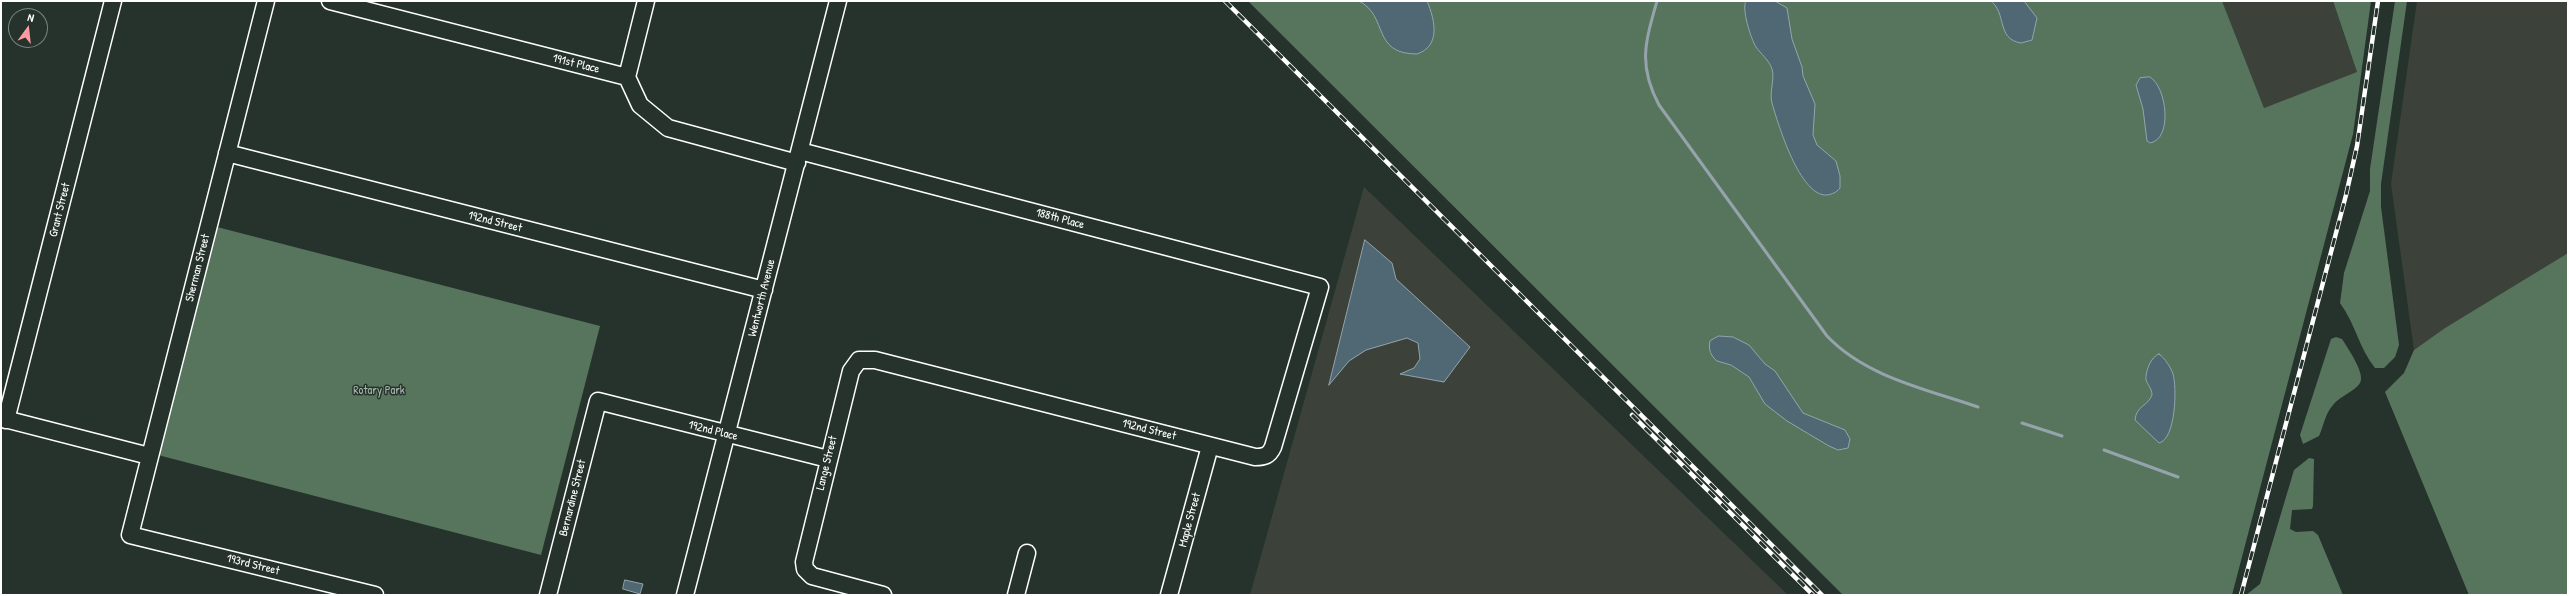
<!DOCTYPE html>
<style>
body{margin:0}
#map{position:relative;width:2569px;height:596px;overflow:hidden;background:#26332d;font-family:"Patrick Hand",sans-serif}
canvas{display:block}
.frame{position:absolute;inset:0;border:2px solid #fff;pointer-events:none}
.north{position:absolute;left:8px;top:8px;width:40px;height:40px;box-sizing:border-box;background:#26332d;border:1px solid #7d8581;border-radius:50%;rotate:15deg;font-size:11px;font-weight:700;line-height:16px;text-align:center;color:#fff}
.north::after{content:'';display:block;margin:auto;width:14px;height:18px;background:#ff9aa2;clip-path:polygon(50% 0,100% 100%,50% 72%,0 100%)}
</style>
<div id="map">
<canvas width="2569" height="596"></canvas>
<div class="frame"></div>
<div class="north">N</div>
</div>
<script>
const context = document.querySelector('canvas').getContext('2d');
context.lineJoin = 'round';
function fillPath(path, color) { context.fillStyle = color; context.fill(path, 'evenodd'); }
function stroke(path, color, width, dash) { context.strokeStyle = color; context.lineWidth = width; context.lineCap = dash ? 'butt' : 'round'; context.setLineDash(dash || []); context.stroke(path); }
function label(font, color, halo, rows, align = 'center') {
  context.font = font + ' "Patrick Hand",sans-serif'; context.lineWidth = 3; context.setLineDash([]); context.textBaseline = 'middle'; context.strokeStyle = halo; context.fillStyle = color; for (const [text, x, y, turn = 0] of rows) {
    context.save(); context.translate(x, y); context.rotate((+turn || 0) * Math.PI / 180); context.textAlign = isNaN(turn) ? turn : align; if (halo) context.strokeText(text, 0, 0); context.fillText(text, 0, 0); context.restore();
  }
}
fillPath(new Path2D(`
 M2222,1H2333L2357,72L2264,108Z
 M2417,1H2568V253L2445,328L2414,350L2391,184Z
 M1364,187L1788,595H1250Z`), '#3c423a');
fillPath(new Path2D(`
 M1248,1H2222L2264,108L2357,72L2333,1H2371L2353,134L2232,595H1843Z
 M2395,1H2407L2381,184V207L2399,345L2395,357L2384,368H2375C2359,348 2355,323 2340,303L2344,273L2370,191V169Z
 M217,227L600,326L541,555L158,455Z
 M2568,253V595H2469L2385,392L2404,373L2414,350L2445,328Z
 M2336,337L2342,339C2347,347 2366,374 2360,383C2354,392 2340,396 2333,405C2325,414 2324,425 2319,436L2303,444L2300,435L2331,339Z
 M2309,458L2314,459L2313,506L2312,509L2292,510L2290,529L2296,532L2313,531L2318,535L2343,595H2246L2260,584L2294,470Z`), '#57755d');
const water = new Path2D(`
 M1359,1H1427C1435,20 1441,46 1417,54C1371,54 1389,16 1359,1Z
 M1746,1H1775L1787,8L1792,39L1802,67L1803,76L1815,104L1813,135L1817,145L1836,161L1840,176V188C1836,193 1832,194 1827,195C1800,197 1778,124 1772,103C1769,92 1775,80 1772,69C1769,60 1761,54 1756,47C1751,39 1741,8 1746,1Z
 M1991,1H2024L2037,18L2032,40L2021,43C1996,39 2007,13 1991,1Z
 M2150,77C2167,87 2173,139 2150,143L2147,141L2143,109L2136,85L2140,78Z
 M1365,240L1392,263L1396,279L1470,347L1444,382L1400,374L1414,368L1420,359L1418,343L1407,338L1366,350L1349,361L1329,385Z
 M1719,336L1733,337L1749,345L1765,364L1775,371L1803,413L1845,430L1850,439L1848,448L1838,450L1829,446L1787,421L1765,404L1749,377L1731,365L1717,361C1711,356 1708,350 1710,341Z
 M2159,354C2165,358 2171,368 2173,374C2177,387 2176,439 2159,443L2135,420C2136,406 2148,406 2152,395C2152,389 2148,385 2146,380C2145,372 2151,356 2159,354Z
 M625,580L643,584L640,594L623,589Z`);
fillPath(water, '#4f6874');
stroke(water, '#95a4ac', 1);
stroke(new Path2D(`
 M1657,1C1645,43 1638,65 1659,105L1827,336C1866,377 1926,389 1978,407
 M2022,423L2062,436
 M2104,450L2178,477`), '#95a4ac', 3);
const minor = new Path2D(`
 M266,1L130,535L375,595
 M330,1L627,77L640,105L668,128L797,163
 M627,77L646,1
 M800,151L1320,287L1273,447C1269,456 1264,457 1255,457L875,360H859L851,371L804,562L805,569L812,576L883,595
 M227,153L764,290
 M1,418L149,456
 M6,420L113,1
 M548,595L598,401L828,459
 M685,595L838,1
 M1016,595L1027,553
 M1169,595L1210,446`);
stroke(minor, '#fff', 19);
stroke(minor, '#26332d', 16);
const rail = new Path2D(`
 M1225,1L1822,595
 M1632,415L1813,595
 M2241,595L2346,195L2357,146L2378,1`);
stroke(rail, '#fff', 4.5);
stroke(rail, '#26332d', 3, [9]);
label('12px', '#fff', '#26332d', [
 ["191st Place",576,64,14],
 ["Grant Street",60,210,-76],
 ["188th Place",1060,219,15],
 ["192nd Street",495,222,14],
 ["Sherman Street",198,268,-76],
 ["Wentworth Avenue",762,298,-76],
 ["192nd Street",1149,430,14],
 ["192nd Place",713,431,14],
 ["Lange Street",827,463,-76],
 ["Bernardine Street",573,498,-76],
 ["Maple Street",1190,520,-75],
 ["193rd Street",253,565,14]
]);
label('12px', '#abbaae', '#26332d', [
 ["Rotary Park",379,391]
]);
</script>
